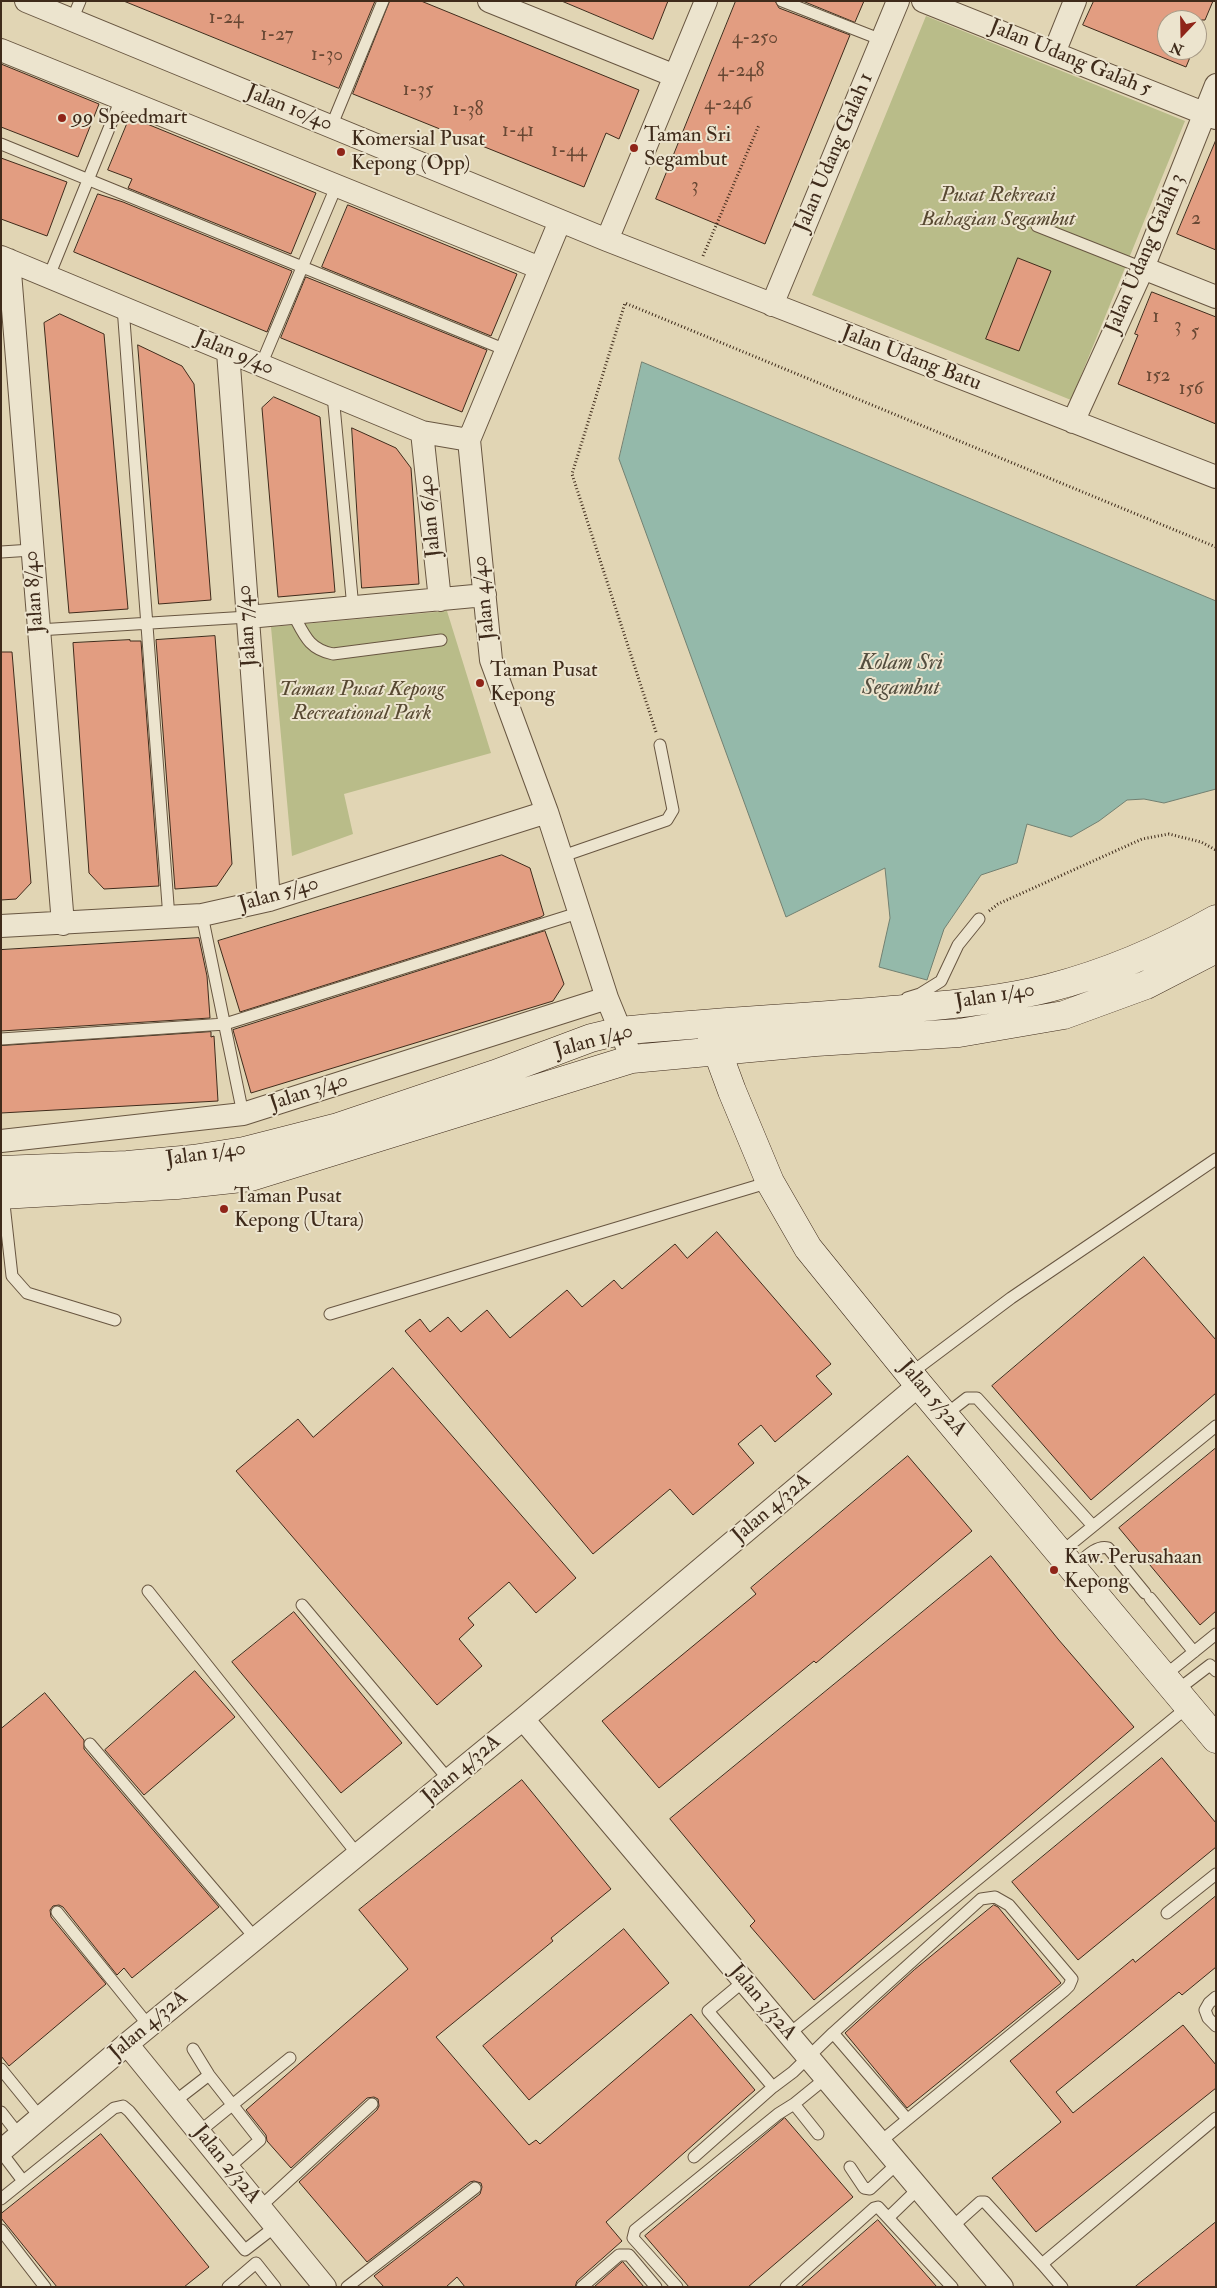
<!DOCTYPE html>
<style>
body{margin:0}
#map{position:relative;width:1217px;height:2288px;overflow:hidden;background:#e1d5b4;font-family:"IM FELL Double Pica",serif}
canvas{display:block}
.frame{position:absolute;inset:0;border:2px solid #3f2b1b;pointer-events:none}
.north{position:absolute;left:1157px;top:10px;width:50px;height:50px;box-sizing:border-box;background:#ece4ce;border:1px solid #a79a86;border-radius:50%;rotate:201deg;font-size:14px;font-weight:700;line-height:20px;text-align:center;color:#3f2b1b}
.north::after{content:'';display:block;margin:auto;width:18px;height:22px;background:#8f2418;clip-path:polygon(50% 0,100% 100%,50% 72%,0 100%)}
</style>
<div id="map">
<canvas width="1217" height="2288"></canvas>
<div class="frame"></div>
<div class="north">N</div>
</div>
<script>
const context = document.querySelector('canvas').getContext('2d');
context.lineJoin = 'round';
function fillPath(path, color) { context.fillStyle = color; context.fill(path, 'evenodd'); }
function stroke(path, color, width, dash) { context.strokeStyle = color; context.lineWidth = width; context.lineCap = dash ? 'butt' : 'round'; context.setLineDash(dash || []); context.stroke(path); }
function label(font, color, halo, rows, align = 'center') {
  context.font = font + ' "IM FELL Double Pica",serif'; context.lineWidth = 4; context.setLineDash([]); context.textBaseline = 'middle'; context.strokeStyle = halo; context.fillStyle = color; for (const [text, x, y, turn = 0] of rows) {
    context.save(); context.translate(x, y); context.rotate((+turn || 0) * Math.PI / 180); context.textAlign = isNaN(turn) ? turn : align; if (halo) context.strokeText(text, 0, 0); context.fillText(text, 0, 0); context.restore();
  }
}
fillPath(new Path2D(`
 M926,16L1185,121L1071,400L812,295Z
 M447,611L491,753L344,794L353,834L292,856L271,627Z`), '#b9bc89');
const water = new Path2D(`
 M642,362L1216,601V789L1164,803L1144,799L1127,800L1099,821L1071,837L1027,824L1017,863L981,875L944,929L927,980L879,967L890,918L885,868L786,917L619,459Z`);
fillPath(water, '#94b9aa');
stroke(water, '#728071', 1);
const building = new Path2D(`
 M124,1H375L339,88Z
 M390,1H421L639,90L619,139L606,133L584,187L353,94Z
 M562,1H668L653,39Z
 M736,1H775L779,8L850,35L765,244L656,199Z
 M803,1H864L855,22Z
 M1094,1H1213L1205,20H1167V50H1193L1186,67L1083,25Z
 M1,64L99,104L78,157L1,127Z
 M130,117L316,193L291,254L128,188L132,179L108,170Z
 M1216,140V250L1177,234Z
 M1,158L67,182L47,236L1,219Z
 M98,194L123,202L292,271L267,332L74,252Z
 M348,205L517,274L491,336L322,267Z
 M1018,258L1051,271L1019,351L986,339Z
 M306,277L487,350L462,412L281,338Z
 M1152,292L1216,317V424L1118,384L1138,335L1135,334Z
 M60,314L104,334L128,609L69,613L44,323Z
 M138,345L182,366L194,384L211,600L159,604Z
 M274,397L320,417L335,592L278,597L262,408Z
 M352,428L396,448L411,468L419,584L362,588Z
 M215,636L232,864L217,886L175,889L156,640Z
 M130,640V641H141L159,886L104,889L89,873L73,643Z
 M1,652H12L31,883L16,899L1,900Z
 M502,855L530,868L544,915L541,917L240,1012L218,941Z
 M545,931L564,984L553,1001L251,1093L233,1030Z
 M199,938L207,976L210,1018L1,1031V950Z
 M211,1032V1037L214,1036L218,1101L1,1113V1046Z
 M717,1232L831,1364L816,1376L832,1394L775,1442L761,1425L738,1444L754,1463L693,1515L670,1489L593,1554L405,1331L420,1319L430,1332L448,1317L461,1332L487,1310L510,1338L567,1290L582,1307L614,1280L622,1289L675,1244L687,1258Z
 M1144,1257L1216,1340V1393L1091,1500L992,1386Z
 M393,1368L576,1578L536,1613L509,1582L468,1618L474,1625L459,1639L482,1666L437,1705L236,1471L298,1419L313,1437Z
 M1216,1448V1611L1200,1625L1119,1528Z
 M908,1456L972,1531L816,1663L814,1661L659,1788L602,1721L756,1594L751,1588Z
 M991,1556L1058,1639L1134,1727L814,2000L750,1926L755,1921L670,1819Z
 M294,1612L402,1743L341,1793L232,1662Z
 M195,1671L235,1717L144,1795L105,1750Z
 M45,1693L84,1740V1749L219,1907L132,1978L124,1968L117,1975L63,1907L59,1905L53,1906L50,1910L51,1917L106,1984L9,2066L1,2056V1729Z
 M1162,1758L1216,1823V1847L1078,1960L1012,1882Z
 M522,1780L611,1889L551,1938L553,1941L436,2037L529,2145L536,2140L540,2144L691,2014L755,2090L606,2222L622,2241L577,2281L575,2287H465L457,2277L446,2287H384L374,2276L480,2194L482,2187L481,2183L474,2181L470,2182L367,2262L299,2182L377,2110L379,2106L378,2099L374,2097L367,2098L291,2168L267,2141L266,2135L246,2110L408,1969L359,1910Z
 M1216,1896V1967L1182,1995L1179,1992L1056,2092L1073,2113L1183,2025L1216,2065V2088L1036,2232L992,2178L1061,2122L1010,2061L1133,1959L1135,1962Z
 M994,1905L998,1907L1061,1983L907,2108L845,2033L914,1970Z
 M624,1929L669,1983L529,2100L483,2046Z
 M785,2118L853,2197L748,2287H689L645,2236Z
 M101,2134L209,2267L184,2287H57L1,2218V2214Z
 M878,2220L937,2287H801Z
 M1216,2222V2287H1135Z
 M623,2262L644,2287H594L622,2262Z`);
fillPath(building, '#e29d81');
stroke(building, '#3f2b1b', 1);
const lane = new Path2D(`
 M782,1L882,40
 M72,20L80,1
 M331,127L383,1
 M1,144L506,350
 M1037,226L1143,268
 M49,276L121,99
 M123,307L169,918
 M261,365L336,187
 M333,395L353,608
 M1,552L32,550
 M293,614C304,634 308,649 333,654L441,640
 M38,630L248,617
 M560,857L667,820L673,810L660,745
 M202,915L243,1114
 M907,998L920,994L941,981L958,945L979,919
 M1,1039L225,1024L578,913
 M3,1195L12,1276L27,1293L115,1320
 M330,1314L770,1182
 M911,1373L1011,1298L1216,1159
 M945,1415L967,1398H977L1093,1526
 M1060,1553L1216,1426
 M1073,1568C1082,1561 1096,1544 1108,1548L1145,1593
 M148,1591L358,1855
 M1150,1598L1194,1652
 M302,1605L449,1780
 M1164,1676L1216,1634
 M1176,1691L1210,1665L1216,1671
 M90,1744L256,1939
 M57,1912L149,2026
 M1167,1913L1216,1874
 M744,1981L708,2011L773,2087L793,2072L833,2033L981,1899L995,1897L1009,1905L1072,1979L1069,1986L1064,1991L880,2142
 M1216,1997L1209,2003L1205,2010L1208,2018L1216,2026
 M833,2033L907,2119
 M789,2034L1189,1706
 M193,2049L209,2075L260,2140L228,2168
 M1,2069L40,2117
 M174,2102L209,2075
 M794,2104L818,2134
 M1,2112L19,2135
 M199,2132L290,2058
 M1,2152L23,2181
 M694,2157L773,2087
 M850,2167L864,2188L870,2189L898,2163
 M1,2199L114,2108L123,2106L129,2111L245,2250L276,2226
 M260,2207L372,2104
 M889,2217L919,2188
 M952,2227L980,2202H985L1042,2264L1216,2118
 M1,2230L45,2287
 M1042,2264L1062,2287
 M228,2287L256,2263L275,2287
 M347,2287L475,2188
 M582,2287L619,2255H629L656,2287
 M677,2287L633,2238L635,2230L778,2114L794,2104L826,2078
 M786,2287L874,2208L878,2207L952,2287`);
const street = new Path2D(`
 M26,1L607,240L1216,477
 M489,1L675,76
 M923,1L1216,118
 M1,50L540,268
 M1054,53L1075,1
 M560,221L469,440L491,660L547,812L607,998L632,1059
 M607,240L706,1
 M1,257L422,432L469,440
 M9,260L63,924
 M1143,268L1216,297
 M772,305L898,1
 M228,352L269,900
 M1073,422L1143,268L1216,85
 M422,432L440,600
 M248,617L485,595
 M1,926L202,915L269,900L547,812
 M1,1141L243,1114L607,998
 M523,1719L1002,2287
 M127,2044L325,2287
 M1,2151L127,2044L523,1719L919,1385`);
const secondary = new Path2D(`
 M711,1034L732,1091L770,1182L808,1248L919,1385L1216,1739
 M1,1170L127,1165L193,1159L244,1151L338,1127L495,1074L591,1038L620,1031C711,1022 801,1018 892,1010C944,1005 998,1001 1049,988C1107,973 1163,949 1216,919
 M1,1195L177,1185L251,1177L632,1059L816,1042L959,1033L1064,1015L1146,985L1216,949`);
stroke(lane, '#685641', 13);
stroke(street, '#685641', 24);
stroke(secondary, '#3f2b1b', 29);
stroke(new Path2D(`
 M703,256L759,125
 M656,732L572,474L625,303L1216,547
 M989,911L998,904L1142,839L1169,834L1201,842L1216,850`), '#3f2b1b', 3, [1, 2.5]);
stroke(lane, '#ece4ce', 11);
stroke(street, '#ece4ce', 22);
stroke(secondary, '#ece4ce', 28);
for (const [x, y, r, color] of [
 [62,118,5,"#8f2418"],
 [634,148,5,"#8f2418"],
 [341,152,5,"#8f2418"],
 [480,683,5,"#8f2418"],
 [224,1209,5,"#8f2418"],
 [1054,1570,5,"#8f2418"]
]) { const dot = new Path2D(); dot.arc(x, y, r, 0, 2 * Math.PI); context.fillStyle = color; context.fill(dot); stroke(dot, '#ece4ce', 2); }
label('19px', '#684834', null, [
 ["1-24",226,19],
 ["1-27",277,36],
 ["4-250",755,39],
 ["1-30",327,56],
 ["4-248",741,72],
 ["1-35",418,91],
 ["4-246",728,105],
 ["1-38",468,111],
 ["1-41",518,132],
 ["1-44",569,152],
 ["3",695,187],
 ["2",1196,220],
 ["1",1156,318],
 ["3",1178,327],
 ["5",1195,333],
 ["152",1158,377],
 ["156",1191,390]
]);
label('21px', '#3f2b1b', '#ece4ce', [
 ["Jalan Udang Galah 5",1070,59,22],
 ["Jalan 10/40",289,109,22],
 ["Jalan Udang Galah 1",835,153,-67],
 ["Jalan Udang Galah 3",1146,254,-67],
 ["Jalan 9/40",234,354,23],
 ["Jalan Udang Batu",911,359,21],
 ["Jalan 6/40",431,516,-96],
 ["Jalan 8/40",35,592,-94],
 ["Jalan 4/40",485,598,-96],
 ["Jalan 7/40",248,626,-94],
 ["Jalan 5/40",279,895,-16],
 ["Jalan 1/40",995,997,-9],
 ["Jalan 1/40",594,1042,-15],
 ["Jalan 3/40",309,1093,-18],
 ["Jalan 1/40",206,1155,-8],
 ["Jalan 5/32A",932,1399,50],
 ["Jalan 4/32A",772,1509,-40],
 ["Jalan 4/32A",462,1770,-40],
 ["Jalan 3/32A",762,2003,50],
 ["Jalan 4/32A",149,2026,-40],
 ["Jalan 2/32A",226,2165,51]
]);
label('21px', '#3f2b1b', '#ece4ce', [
 ["99 Speedmart",72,118],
 ["Taman Sri",644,136],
 ["Segambut",644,160],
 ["Komersial Pusat",351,140],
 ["Kepong (Opp)",351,164],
 ["Taman Pusat",490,671],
 ["Kepong",490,695],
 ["Taman Pusat",234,1197],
 ["Kepong (Utara)",234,1221],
 ["Kaw. Perusahaan",1064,1558],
 ["Kepong",1064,1582]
], 'left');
label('italic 21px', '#574831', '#ece4ce', [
 ["Pusat Rekreasi",998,196],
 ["Bahagian Segambut",998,220],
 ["Taman Pusat Kepong",362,690],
 ["Recreational Park",362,714]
]);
label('italic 22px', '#544e3f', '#ece4ce', [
 ["Kolam Sri",901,664],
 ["Segambut",901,689]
]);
</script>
